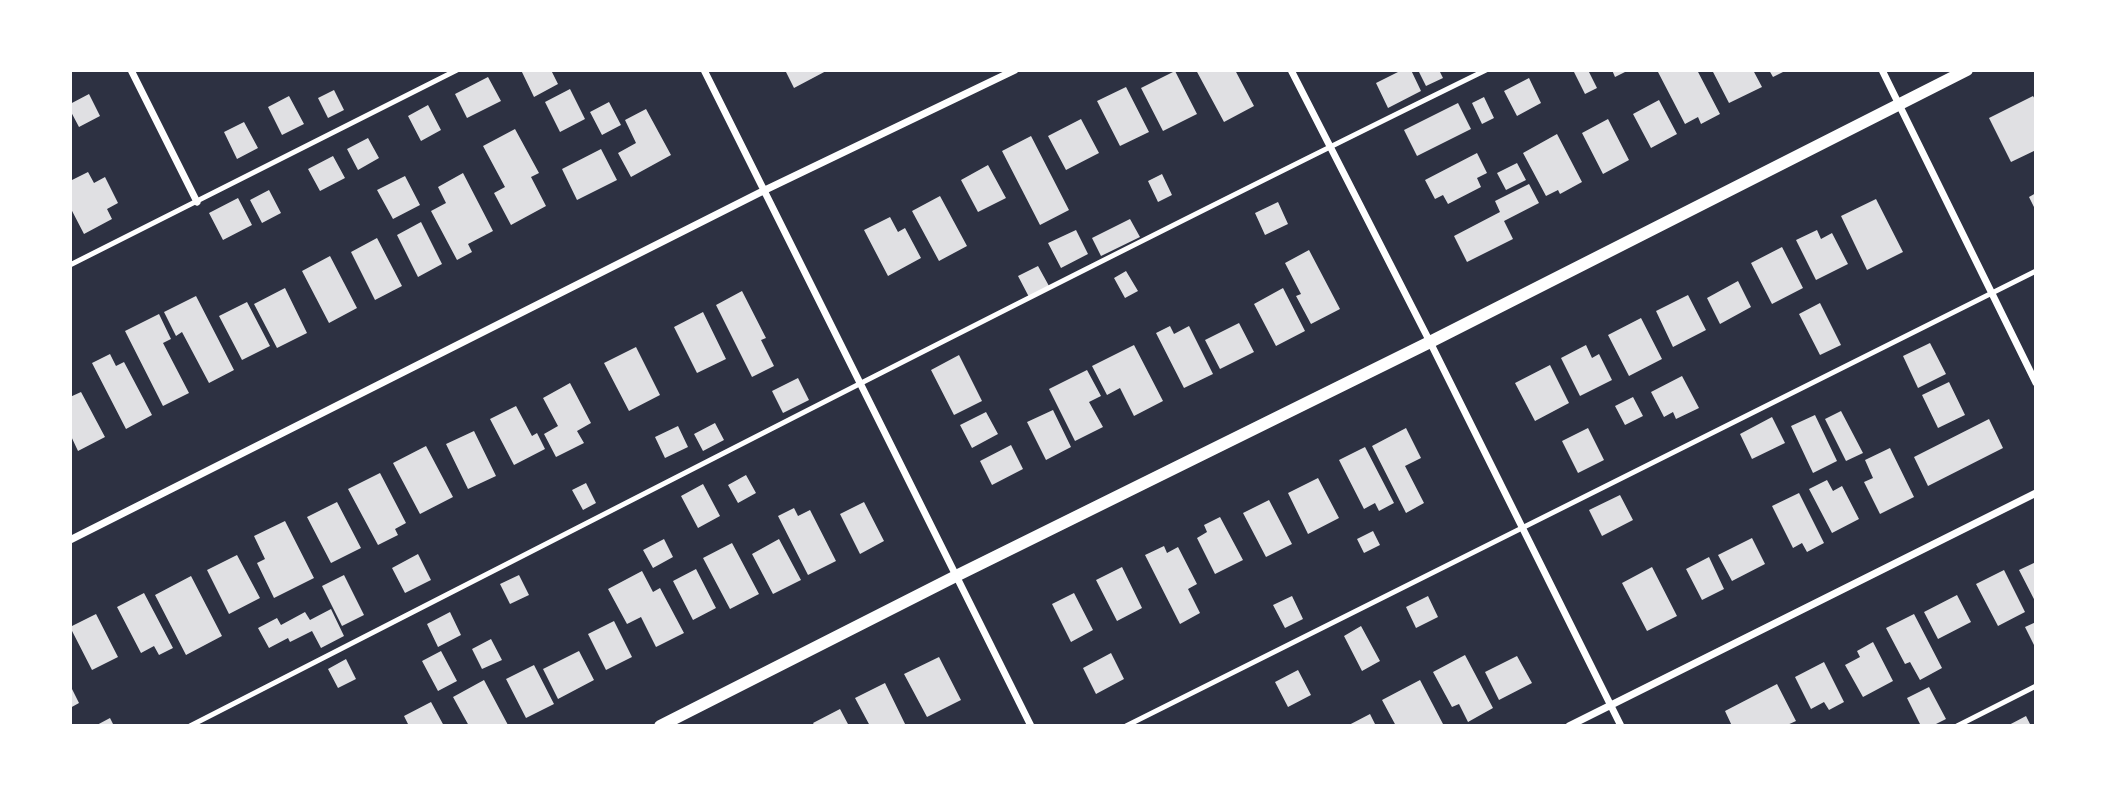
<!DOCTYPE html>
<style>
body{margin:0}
#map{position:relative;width:2106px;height:796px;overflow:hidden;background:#2d3142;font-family:"Fira Sans Condensed",sans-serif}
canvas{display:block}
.frame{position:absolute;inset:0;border:72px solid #fff;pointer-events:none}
</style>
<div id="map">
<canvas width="2106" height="796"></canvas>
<div class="frame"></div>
</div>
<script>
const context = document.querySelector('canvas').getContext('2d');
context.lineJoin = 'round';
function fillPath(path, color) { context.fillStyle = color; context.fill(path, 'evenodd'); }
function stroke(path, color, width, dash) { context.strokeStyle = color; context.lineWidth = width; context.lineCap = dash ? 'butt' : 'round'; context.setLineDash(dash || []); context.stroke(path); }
fillPath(new Path2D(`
 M521,70H551L558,84L534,97Z
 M785,70H828L794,88Z
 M1196,70H1235L1254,106L1224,122Z
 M1402,70H1411L1421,91L1388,108L1376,83Z
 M1418,70H1439L1443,78L1426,86Z
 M1573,70H1588L1597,88L1585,94Z
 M1612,70H1629L1615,77Z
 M1663,70H1697L1720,114L1701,124L1698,117L1685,124L1658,72Z
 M1712,70H1753L1762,87L1729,103Z
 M1769,70H1787L1773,77Z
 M1175,71L1197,114L1163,131L1141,88Z
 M488,77L501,101L467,118L455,94Z
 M1529,78L1541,103L1517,116L1504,91Z
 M1126,87L1149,132L1120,146L1097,101Z
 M570,89L585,119L560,132L545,102Z
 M334,90L344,110L328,118L318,98Z
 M89,94L100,116L79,127L70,110V104Z
 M289,96L304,124L282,135L268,107Z
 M2033,96L2036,101V150L2011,162L1989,118Z
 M1484,97L1494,118L1482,124L1472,103Z
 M1659,100L1677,134L1651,148L1633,114Z
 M609,102L621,125L602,135L590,112Z
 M1458,103L1471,129L1417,156L1404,130Z
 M428,105L441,130L421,141L408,116Z
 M646,109L671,155L631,177L618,153L636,143L625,120Z
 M1081,119L1099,153L1066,170L1048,136Z
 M1608,119L1629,160L1603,174L1582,133Z
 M244,122L258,148L237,159L224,132Z
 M515,129L539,173L531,177L546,206L511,225L494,193L505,187L483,146Z
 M1557,134L1582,182L1560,194L1558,190L1546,196L1523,153Z
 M1031,136L1069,210L1040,225L1002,151Z
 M368,138L379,158L358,170L347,149Z
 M601,149L617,180L577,200L562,169Z
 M1477,153L1487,173L1477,178L1481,187L1448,204L1443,195L1435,199L1425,180Z
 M333,156L345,178L320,191L308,169Z
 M1517,163L1526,180L1506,190L1497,173Z
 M988,165L1006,198L978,212L961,180Z
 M88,172L94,183L105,177L118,203L107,209L112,219L84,234L70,207V181Z
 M463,173L493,231L468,244L472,252L457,260L431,211L446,203L438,187Z
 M1162,174L1172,195L1158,202L1148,181Z
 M405,176L420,205L393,219L377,190Z
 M1529,184L1539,203L1504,221L1513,239L1467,262L1454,236L1500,212L1495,201Z
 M269,190L281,213L262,223L250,200Z
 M2036,193V211L2029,197Z
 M940,196L967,246L939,261L912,211Z
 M238,198L252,225L223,240L209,213Z
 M1876,199L1903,252L1867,270L1841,216Z
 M1278,202L1288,224L1265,235L1255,213Z
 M890,217L898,232L905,228L921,258L888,276L864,230Z
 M1130,219L1140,237L1101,256L1092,238Z
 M421,222L442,264L418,277L397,235Z
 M1076,230L1088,254L1061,268L1048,243Z
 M1817,230L1821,239L1832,233L1848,264L1816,280L1796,240Z
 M377,238L402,286L375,300L351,252Z
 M1782,247L1803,288L1772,304L1751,263Z
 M1309,250L1340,309L1311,324L1296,296L1301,294L1285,263Z
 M330,256L357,308L329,323L302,271Z
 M1038,266L1049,286L1029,297L1018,276Z
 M1126,271L1138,291L1125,298L1114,278Z
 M1738,281L1751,307L1720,324L1707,298Z
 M285,288L307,333L277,348L254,304Z
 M1283,288L1305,331L1276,346L1254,304Z
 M742,291L766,338L761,340L774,366L752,377L716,305Z
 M1688,295L1706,330L1673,347L1656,311Z
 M196,296L234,370L209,383L182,332L176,336L164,312Z
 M247,302L270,346L242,360L219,316Z
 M1820,303L1841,345L1820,355L1799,314Z
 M703,312L726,359L697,373L674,327Z
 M159,314L171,339L163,343L189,393L163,406L125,331Z
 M1641,318L1662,359L1629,376L1608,335Z
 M1239,323L1254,352L1220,369L1205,340Z
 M1170,326L1174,334L1189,326L1213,374L1184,388L1156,333Z
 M1930,343L1946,374L1918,388L1903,356Z
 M1134,345L1163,401L1134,416L1120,388L1107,395L1092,366Z
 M1586,345L1592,358L1599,354L1612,380L1580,396L1561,358Z
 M636,347L660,395L629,411L604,363Z
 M110,354L116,366L124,362L152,415L126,429L92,363Z
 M959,355L982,401L954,415L931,370Z
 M1550,365L1569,403L1535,421L1515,383Z
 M1087,370L1101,396L1089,402L1103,427L1075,441L1049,389Z
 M1682,376L1699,408L1676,419L1673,412L1664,417L1651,392Z
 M798,378L809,400L783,413L772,391Z
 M1949,382L1965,415L1938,428L1922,395Z
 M570,383L591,423L577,431L584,443L556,457L544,434L558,426L543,398Z
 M81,392L105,437L78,451L70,434V397Z
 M1633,397L1643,416L1625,425L1615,406Z
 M516,406L532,436L537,433L545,449L514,465L490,419Z
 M1053,410L1071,447L1046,460L1027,422Z
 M1841,411L1863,453L1846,461L1825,419Z
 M986,412L998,434L972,448L960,425Z
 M1815,415L1837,461L1813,473L1791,426Z
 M1772,417L1785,443L1752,459L1740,434Z
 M1989,419L2003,448L1928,486L1914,457Z
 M715,423L724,440L703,451L694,434Z
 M678,426L688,447L665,458L655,437Z
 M1406,428L1421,458L1405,466L1424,503L1406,513L1372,446Z
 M1588,428L1604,460L1578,473L1562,441Z
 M474,431L496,476L468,489L446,444Z
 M1011,445L1023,469L992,485L980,461Z
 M426,446L453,497L420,514L393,463Z
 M1365,447L1394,503L1379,511L1375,503L1364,509L1339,460Z
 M1890,448L1914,497L1880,514L1864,482L1873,478L1865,460Z
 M380,473L406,523L395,529L398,535L378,545L348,489Z
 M746,475L756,493L738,503L728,485Z
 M1318,478L1339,518L1308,534L1288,493Z
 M1827,480L1833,491L1842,486L1859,519L1832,533L1809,489Z
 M586,483L596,503L583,510L572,490Z
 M703,484L720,516L698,528L681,496Z
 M1799,493L1824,543L1807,552L1802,543L1793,548L1772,506Z
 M1620,495L1633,520L1602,536L1589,510Z
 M1269,500L1292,544L1266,557L1243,513Z
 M337,502L361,548L331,563L307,517Z
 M864,502L884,541L860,554L840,514Z
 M794,508L798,516L810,510L836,561L808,575L778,516Z
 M1220,517L1243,560L1215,574L1197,538L1207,532L1204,525Z
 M285,521L314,578L274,598L257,563L265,559L254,536Z
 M1373,531L1380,545L1364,553L1357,539Z
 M1752,538L1765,564L1732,581L1718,555Z
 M664,539L673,557L653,568L643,550Z
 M779,539L801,580L773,594L752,554Z
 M732,543L759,594L730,609L703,558Z
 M1164,546L1167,553L1178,547L1197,584L1188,589L1200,613L1180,624L1145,555Z
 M418,554L431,580L405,593L392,568Z
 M237,555L260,598L229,614L207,570Z
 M1709,557L1724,589L1702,600L1686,569Z
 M2036,562V603L2019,570Z
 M1122,567L1142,608L1117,621L1096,580Z
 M1652,567L1677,616L1647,631L1622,583Z
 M696,569L716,608L693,620L673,581Z
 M2004,570L2025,612L1998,626L1976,584Z
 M642,571L653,592L660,588L684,633L656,647L641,617L627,624L608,589Z
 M344,575L364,615L342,626L322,586Z
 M519,575L529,595L510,604L500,584Z
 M191,576L222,636L186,655L155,595Z
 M144,593L173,648L159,655L154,646L141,653L117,607Z
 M1074,593L1093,630L1071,642L1052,604Z
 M1957,595L1971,622L1938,639L1924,612Z
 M1292,596L1303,619L1285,628L1273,605Z
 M1428,596L1438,617L1416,628L1406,607Z
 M331,609L344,636L321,648L312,631L290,642L288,638L269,648L258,628L277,618L281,625L305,612L310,620Z
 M450,612L461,635L438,647L427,624Z
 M96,614L118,657L92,670L70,627Z
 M1914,614L1942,668L1920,680L1910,662L1905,664L1886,628Z
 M614,621L632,657L606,670L588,634Z
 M2036,622V649L2025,627Z
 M1361,626L1380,661L1362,671L1344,636Z
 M491,639L502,660L482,669L472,649Z
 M1873,642L1893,681L1863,697L1845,665L1860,657L1857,651Z
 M441,651L457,681L438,691L422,661Z
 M579,651L594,680L558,699L543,669Z
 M1111,653L1124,679L1096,694L1083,668Z
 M1465,655L1493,708L1468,722L1459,704L1452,707L1433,672Z
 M1517,656L1532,683L1499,700L1485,672Z
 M939,657L961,700L927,717L904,674Z
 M346,659L356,679L338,688L328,669Z
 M1824,662L1844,702L1829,710L1824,702L1811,709L1795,677Z
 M534,665L554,704L526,718L506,679Z
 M1298,670L1311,695L1288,707L1275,682Z
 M484,680L508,725L506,726H469L453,697Z
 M1420,680L1443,724L1439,726H1396L1382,700Z
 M885,683L906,726H870L855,698Z
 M1777,684L1796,721L1785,726H1732L1725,711Z
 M70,685L79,703L70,708Z
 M1929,687L1946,719L1932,726H1921L1907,698Z
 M431,702L444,726H409L404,716Z
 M840,709L849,726H815L813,723Z
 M1370,714L1376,726H1347Z
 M2026,716L2031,726H2007Z
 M110,718L114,726H95Z`), '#e0e0e3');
stroke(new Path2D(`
 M70,265L457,70
 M190,726C621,506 1052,283 1486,70
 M1126,726L2036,271
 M1957,726L2036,686`), '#fff', 5);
stroke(new Path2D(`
 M131,70L197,202
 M704,70L1031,726
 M1291,70L1430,342L1621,726
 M1882,70L2036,383
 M70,540L763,191L1015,70
 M1569,726L2036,493`), '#fff', 7);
stroke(new Path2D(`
 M660,726L956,576L1430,342L1967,70`), '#fff', 12);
</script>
